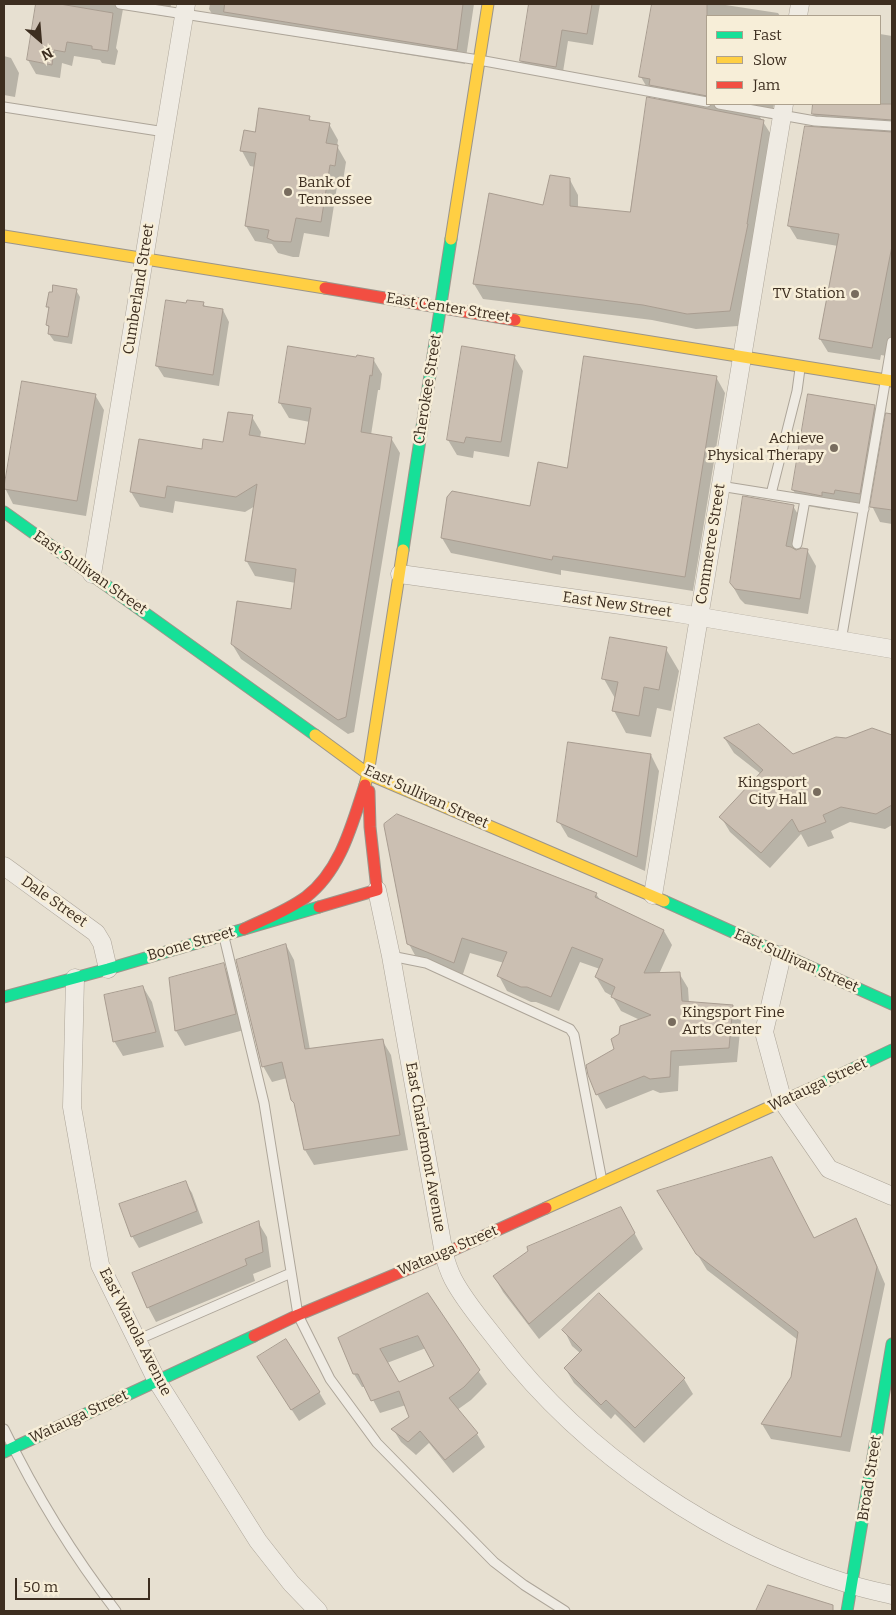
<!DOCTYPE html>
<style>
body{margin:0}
#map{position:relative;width:896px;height:1615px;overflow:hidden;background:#e7e0d1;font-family:Bitter,serif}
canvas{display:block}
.frame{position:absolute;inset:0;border:5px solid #3d2e20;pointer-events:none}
.legend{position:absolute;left:706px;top:15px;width:175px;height:90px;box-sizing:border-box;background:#f7eed8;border:1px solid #ada18e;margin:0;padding:6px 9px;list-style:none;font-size:15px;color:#3d2e20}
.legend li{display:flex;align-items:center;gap:10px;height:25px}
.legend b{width:25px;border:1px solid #ada18e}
.north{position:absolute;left:15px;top:15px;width:50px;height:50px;-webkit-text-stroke:4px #f7eed8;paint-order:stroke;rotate:153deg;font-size:14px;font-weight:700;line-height:20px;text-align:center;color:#3d2e20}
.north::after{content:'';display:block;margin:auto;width:18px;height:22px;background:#3d2e20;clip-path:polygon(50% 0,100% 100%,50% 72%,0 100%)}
.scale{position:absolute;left:15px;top:1578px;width:135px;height:22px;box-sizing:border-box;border:2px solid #3d2e20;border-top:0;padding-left:6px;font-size:15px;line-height:18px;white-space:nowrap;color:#3d2e20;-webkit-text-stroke:4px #f7eed8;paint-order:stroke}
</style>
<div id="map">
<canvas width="896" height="1615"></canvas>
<div class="frame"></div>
<ul class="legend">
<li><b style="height:6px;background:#16e098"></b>Fast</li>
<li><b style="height:6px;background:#ffcf43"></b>Slow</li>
<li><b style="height:6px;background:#f24e42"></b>Jam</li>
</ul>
<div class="north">N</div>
<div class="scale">50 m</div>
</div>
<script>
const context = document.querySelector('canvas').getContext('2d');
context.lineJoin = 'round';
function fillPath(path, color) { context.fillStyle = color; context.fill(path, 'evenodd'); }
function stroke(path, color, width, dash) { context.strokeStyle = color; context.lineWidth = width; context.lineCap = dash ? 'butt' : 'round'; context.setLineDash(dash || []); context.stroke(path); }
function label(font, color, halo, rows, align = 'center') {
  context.font = font + ' Bitter,serif'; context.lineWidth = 5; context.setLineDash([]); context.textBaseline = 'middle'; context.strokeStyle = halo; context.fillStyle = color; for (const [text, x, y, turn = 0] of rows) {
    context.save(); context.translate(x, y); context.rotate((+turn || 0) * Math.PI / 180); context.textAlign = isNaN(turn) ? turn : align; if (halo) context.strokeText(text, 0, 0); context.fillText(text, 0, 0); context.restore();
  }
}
fillPath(new Path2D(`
 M37,4H171L169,17L123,9L116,48L118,51L115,65L102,63L100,60L74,56L72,66L62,63L60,78L36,74L28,60Z
 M210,4H474L465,64L218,24L209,9Z
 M531,4H600L593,45L568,41L562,78L528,72L521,61Z
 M653,4H719L778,13L780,16H707V104H774L772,119L760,117L772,136L738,326L696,329L652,320L483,299L474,284L490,194L544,207L570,180L578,195V208L631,213L660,101L655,92L649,91L641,77Z
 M880,34L892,36V357L881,355L880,360L828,352L820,339L838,246L797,239L789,226L821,128L813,114L814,104H880Z
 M4,56L11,58L19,73L15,97L4,95Z
 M309,118L311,121L329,124L338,140L337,146L346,162L343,181L338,180L329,237L304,233L299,257H293L278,253L272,244L255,241L246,226L255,167L250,166L242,151L256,134Z
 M76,290L80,297L72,344L54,341L49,334L50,329L47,325L50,311L47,306L53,294Z
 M203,303L206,308L223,310L229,322L219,386L164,377L157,366Z
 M514,356L523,371L509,457L474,451L473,458L457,455L448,440Z
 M357,358L373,359L382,374L380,390H378L371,435L391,438L400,453L354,732L348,734L241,659L232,644L292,611L296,583L255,576L246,560L255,506L245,512L175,501L173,513L140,507L131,492L203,450L224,443L252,417L261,432L260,438L306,446L310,422L289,418L280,403Z
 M716,377L725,393L693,591L561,570V575L451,553L442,538L531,507L568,470Z
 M95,395L104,410L86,516L13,504L5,488Z
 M874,407L883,422L868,509L830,507V510L802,505L793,490Z
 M887,414L892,415V524L880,522L872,506Z
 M793,506L802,521L796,551L807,550L816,566L808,614L745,604L740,599L731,583Z
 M666,649L679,671L671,711L657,708L651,737L626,733L614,711L616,700L604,679Z
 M872,730L892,736V825L885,829L850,822L831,831L834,838L808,847L801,834L770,868L730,832L721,817L761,774L734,753L725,739L792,756L846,739Z
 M651,755L659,771L645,871L568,837L559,822Z
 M596,894L601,901L664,931L672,945L659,974L679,973L688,988L689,1003L733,1006L741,1021L737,1062L679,1066L678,1091L660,1093L653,1090L606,1109L597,1094L615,1050L640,1020L621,1011L612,996L605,992L596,977L600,969L580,962L559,1011L536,1002H531L507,991L499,976L504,963L470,953L462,977L417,959L409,944Z
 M286,945L294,960L310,1050L382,1040L391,1055L408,1150L314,1165L305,1150L296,1105L287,1078L272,1082L263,1066Z
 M223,965L232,980L244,1030L185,1046L176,1031Z
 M143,987L152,1002L164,1047L123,1056L114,1041Z
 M185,1182L192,1193L203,1223L139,1248L132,1236Z
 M668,1207L815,1239L855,1219L864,1235L885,1284L850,1452L771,1439L762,1424L793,1377L798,1340L707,1270Z
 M258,1222L267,1237L271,1267L253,1274L255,1281L156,1322L148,1307Z
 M629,1223L643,1249L539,1339L503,1292L494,1276Z
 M427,1295L487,1384L471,1400L457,1410L477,1434L485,1447L453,1473L429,1443L416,1455L401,1442L393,1429L411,1417L406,1405L380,1413L366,1387H362L354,1374ZM426,1348L436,1367L399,1384L387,1363Z
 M564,1330L684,1379L693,1394L644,1443L615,1414L611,1419L574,1383L565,1368L580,1353L572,1346Z
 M265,1369L319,1392L326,1404L299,1421Z
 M769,1587L823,1604L828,1611H757Z`), '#0003');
const building = new Path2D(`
 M36,4H60L113,13L108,51L92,49V46L67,42L65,52L54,50L52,65L27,60Z
 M225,4H463L457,50L224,12Z
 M529,4H592L587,34L562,30L556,67L520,61Z
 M652,4H707V96L649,85L650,79L639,77Z
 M647,97L764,120L747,224H748L730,311L687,314L643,305L473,284L489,193L543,205L550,175L570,178V206L630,212Z
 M813,104H892V120L812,114Z
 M259,108L310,116L309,120L330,123L326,143L338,145L335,166L330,165L321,222L296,218L291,242L274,241L267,238L269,230L245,226L256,153L240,151L244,130L255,132Z
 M805,126L892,132V246L872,348L819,339L839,234L788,226Z
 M53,285L77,289L68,337L48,334L49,326L46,325L49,307H46L49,292H52Z
 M166,300L186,303L187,300L204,302L203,306L223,309L213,375L156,366Z
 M288,346L356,357L357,355L374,358L372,376L370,375L361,432L392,437L346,717L338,720L231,644L237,601L291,609L296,569L245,561L257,484L236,497L167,486L165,498L130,492L139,439L202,449L203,439L223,442L228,412L253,415L249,435L305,444L311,408L279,403Z
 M462,346L515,355L501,442L466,437L464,443L447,440Z
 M584,356L717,376L685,577L553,556L552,560L441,538L447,497L452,491L530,506L538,462L567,468Z
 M22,381L96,394L77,501L4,489Z
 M808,394L875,405L860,494L835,490L834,494L822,492V496L792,490Z
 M886,413L892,414V510L870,507Z
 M743,496L794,505L786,546L791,547L796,550L802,548L808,549L800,599L735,589L730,583Z
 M610,637L667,647L659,690L644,687L639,716L612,711L618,682L602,679Z
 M759,724L793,754L836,737L846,738L872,728L892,735V805L876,814L841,807L823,815L826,822L799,832L792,819L761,853L719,817L763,770L742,751L724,738Z
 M568,742L651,754L637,857L557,822Z
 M397,814L597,893L595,897L664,930L644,973L680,972L682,1001L733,1005L729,1048L671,1051L670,1077L650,1079L644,1076L596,1095L588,1075L586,1065L614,1049L611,1039L619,1034L620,1026L651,1015L611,997L615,987L595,977L603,959L572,947L551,997L527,987H521L497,976L507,952L462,938L454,963L407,944L384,826V824Z
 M286,944L305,1049L383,1039L400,1135L304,1150L294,1103L291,1100L282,1062L262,1067L236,960Z
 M224,963L236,1014L175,1031L169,978Z
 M143,986L156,1032L113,1042L104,995Z
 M772,1157L814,1238L856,1218L877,1267L841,1437L761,1424L791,1377L798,1332L696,1254L657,1191Z
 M186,1181L197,1211L131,1237L119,1204Z
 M621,1207L635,1233L529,1324L493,1276L528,1251L527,1247Z
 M259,1221L263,1252L245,1259L247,1265L147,1308L132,1273Z
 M428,1293L480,1370L464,1387L449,1398L478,1433L445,1460L420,1431L408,1442L391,1429L409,1417L399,1391L371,1401L358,1374H353L338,1338ZM418,1336L434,1366L399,1382L380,1349Z
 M599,1293L685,1378L635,1428L606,1400L601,1405L564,1368L582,1350L562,1330Z
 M286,1339L320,1392L291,1410L257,1357Z
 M768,1585L833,1605V1611H756Z`);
fillPath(building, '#cbbfb2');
stroke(building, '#a89c90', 1);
const lane = new Path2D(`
 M120,4L479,60L707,102
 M719,104L815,121L892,126
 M4,107L165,132
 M720,486L864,509
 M771,494L797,391L800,369
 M797,544L805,500
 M841,641L892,342
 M224,937L264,1103L298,1315L330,1379L377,1443L494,1562L524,1585L565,1611
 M391,956L426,963L570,1029L574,1035L602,1181
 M137,1340L291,1273
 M4,1429C35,1493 72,1554 116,1611`);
const street = new Path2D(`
 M798,16L800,4
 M92,574L186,4
 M400,574L671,612L892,649
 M4,866L96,933L102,943L108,969
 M377,890L391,956L444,1254C446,1262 449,1271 453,1279C465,1302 483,1322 499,1343C585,1455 717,1544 852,1585C865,1589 879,1592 892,1595
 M653,895L784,104
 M782,955L764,1032L783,1102L829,1169L892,1196
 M75,978L72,1107L100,1265L157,1381L258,1541L291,1583L318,1611`);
const fast = new Path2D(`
 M4,512L315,735
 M403,550L451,239
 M664,901L892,1004
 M4,997L108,969L319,907
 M812,1088L892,1050
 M4,1452L254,1336
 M847,1611L892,1344`);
const slow = new Path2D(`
 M4,236L325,288
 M451,239L488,4
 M515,320L892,381
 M315,735L368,774L664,901
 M365,785L368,774L403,550
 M546,1208L812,1088`);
const jam = new Path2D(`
 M325,288L515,320
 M319,907L377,890L370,827L369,791
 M244,929C265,919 287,911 306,897C341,870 352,824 365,785
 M254,1336L298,1315L444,1254L546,1208`);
stroke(lane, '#ada599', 11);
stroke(street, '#ada599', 19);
stroke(fast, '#9c958a', 13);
stroke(slow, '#9c958a', 13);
stroke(jam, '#9c958a', 13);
stroke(lane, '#efebe3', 9);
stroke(street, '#efebe3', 18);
stroke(fast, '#16e098', 11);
stroke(slow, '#ffcf43', 11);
stroke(jam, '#f24e42', 11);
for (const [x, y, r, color] of [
 [288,192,5,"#786c5e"],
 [855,294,5,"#786c5e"],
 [834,448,5,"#786c5e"],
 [817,792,5,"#786c5e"],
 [672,1022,5,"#786c5e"]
]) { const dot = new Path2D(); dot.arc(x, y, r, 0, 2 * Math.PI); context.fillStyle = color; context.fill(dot); stroke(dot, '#f7eed8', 2); }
label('15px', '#3d2e20', '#f7eed8', [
 ["Bank of",298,183,"left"],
 ["Tennessee",298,200,"left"],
 ["TV Station",845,294],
 ["Achieve",824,439],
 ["Physical Therapy",824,456],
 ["Kingsport",807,783],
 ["City Hall",807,800],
 ["Kingsport Fine",682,1013,"left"],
 ["Arts Center",682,1030,"left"]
], 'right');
label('15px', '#3d2e20', '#f7eed8', [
 ["Cumberland Street",139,289,-81],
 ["East Center Street",448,308,9],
 ["Cherokee Street",428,389,-81],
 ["Commerce Street",711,544,-81],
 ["East Sullivan Street",90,573,35],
 ["East New Street",617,605,8],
 ["East Sullivan Street",426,797,24],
 ["Dale Street",54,902,35],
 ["Boone Street",191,944,-16],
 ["East Sullivan Street",796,961,24],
 ["Watauga Street",818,1085,-25],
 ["East Charlemont Avenue",425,1147,80],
 ["Watauga Street",448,1251,-23],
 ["East Wanola Avenue",135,1332,63],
 ["Watauga Street",79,1417,-25],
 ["Broad Street",870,1478,-81]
]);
</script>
